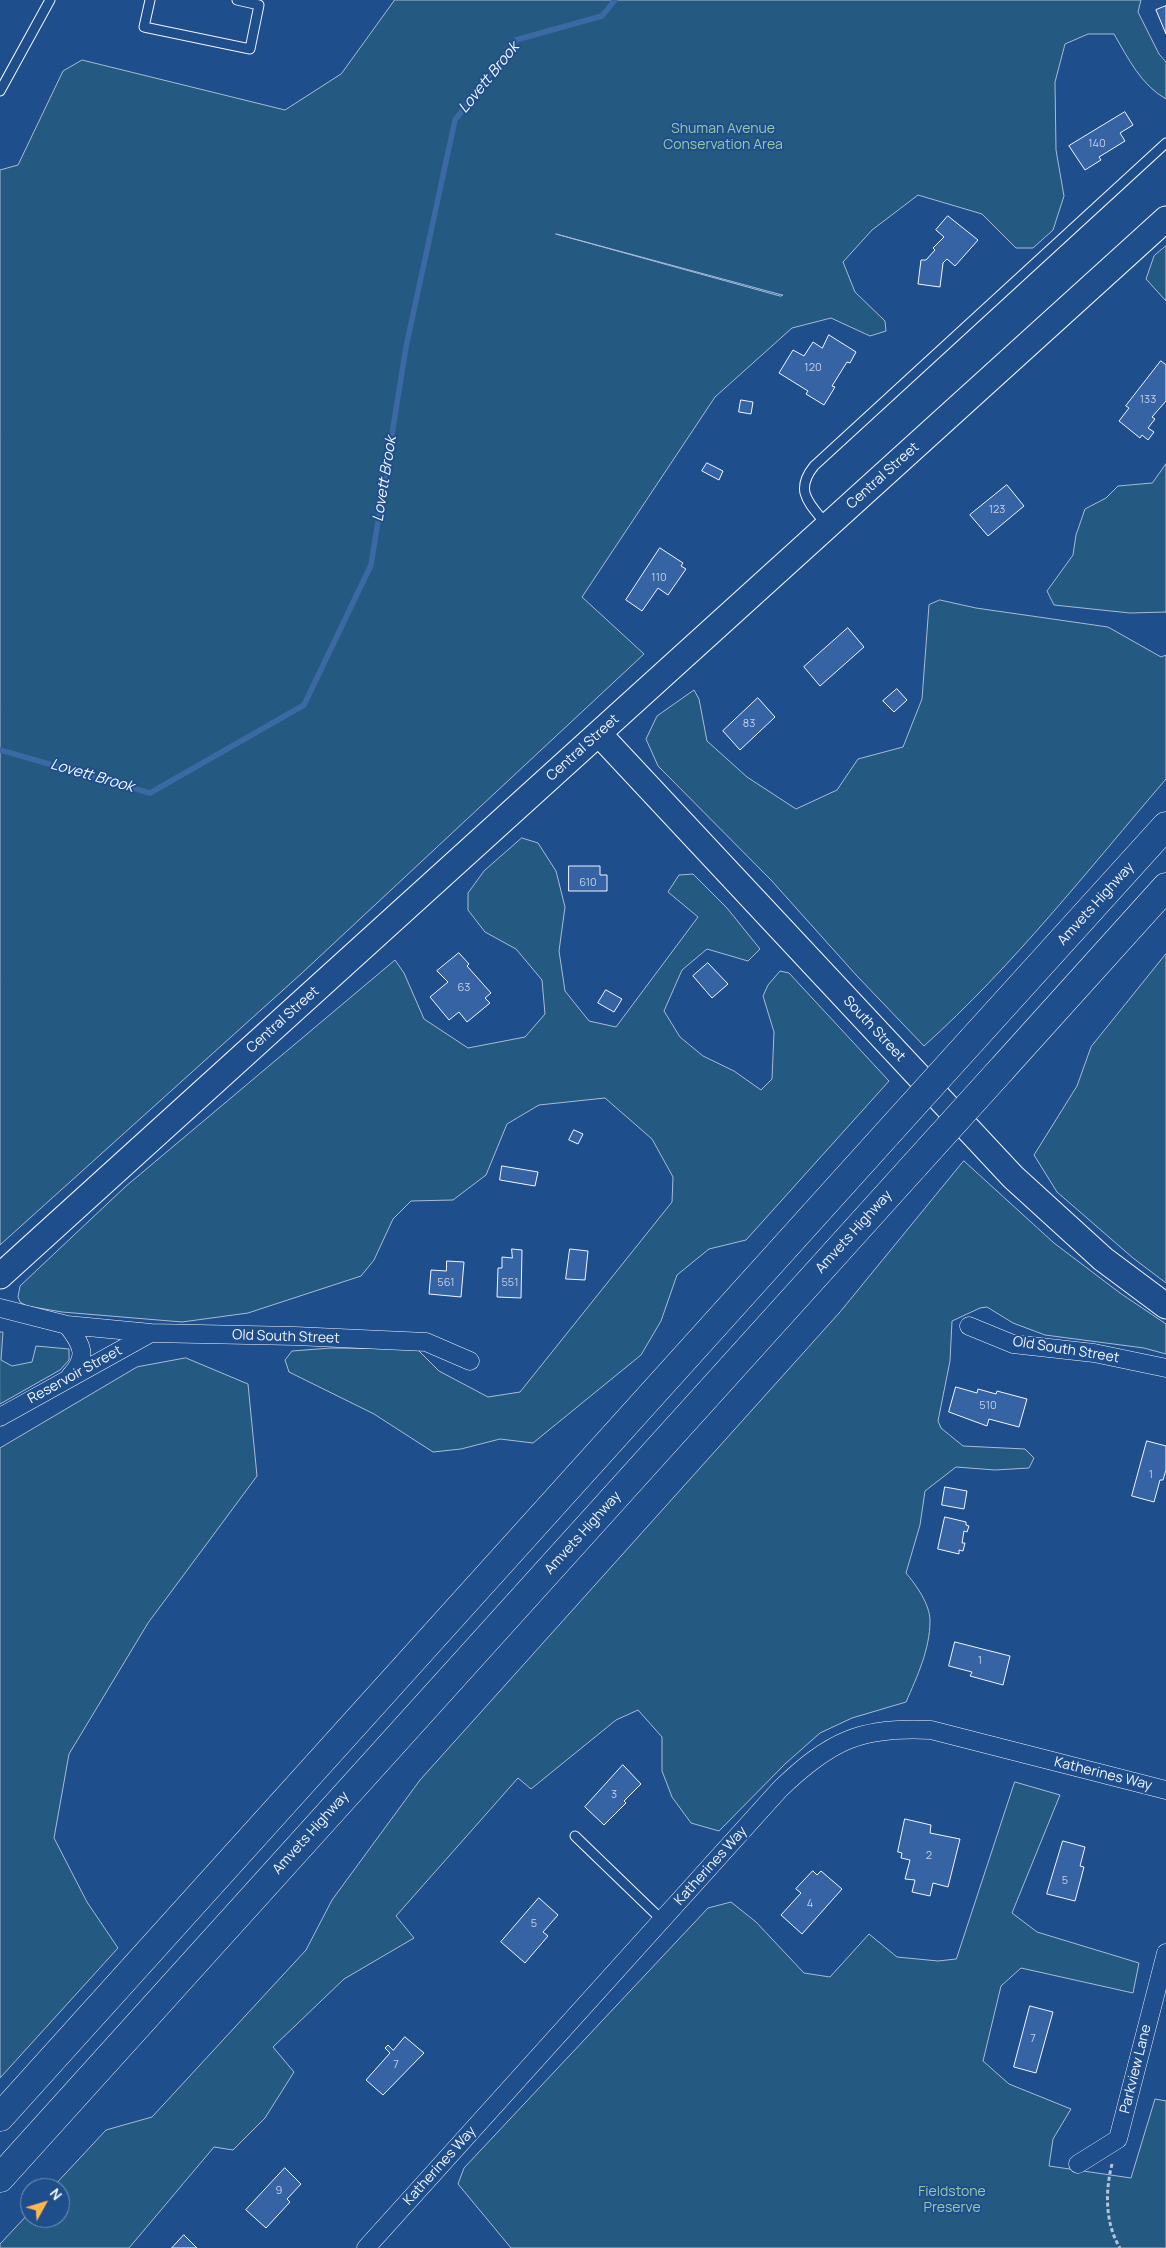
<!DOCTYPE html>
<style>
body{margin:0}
#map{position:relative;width:1166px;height:2248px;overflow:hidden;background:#1f4e8c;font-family:Manrope,sans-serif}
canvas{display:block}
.north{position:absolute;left:20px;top:2178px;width:50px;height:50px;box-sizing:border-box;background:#1f4e8c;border:1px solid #7391ba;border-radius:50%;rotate:51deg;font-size:14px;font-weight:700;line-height:20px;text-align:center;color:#f2f6ff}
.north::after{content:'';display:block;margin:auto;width:18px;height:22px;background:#ffb74d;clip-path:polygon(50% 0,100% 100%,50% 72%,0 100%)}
</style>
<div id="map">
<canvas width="1166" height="2248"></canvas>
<div class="north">N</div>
</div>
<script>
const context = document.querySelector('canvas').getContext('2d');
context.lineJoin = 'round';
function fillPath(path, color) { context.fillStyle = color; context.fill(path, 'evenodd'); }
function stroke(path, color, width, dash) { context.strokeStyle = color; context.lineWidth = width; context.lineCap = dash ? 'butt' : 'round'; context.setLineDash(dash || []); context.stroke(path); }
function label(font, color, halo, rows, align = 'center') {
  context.font = font + ' Manrope,sans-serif'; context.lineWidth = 4; context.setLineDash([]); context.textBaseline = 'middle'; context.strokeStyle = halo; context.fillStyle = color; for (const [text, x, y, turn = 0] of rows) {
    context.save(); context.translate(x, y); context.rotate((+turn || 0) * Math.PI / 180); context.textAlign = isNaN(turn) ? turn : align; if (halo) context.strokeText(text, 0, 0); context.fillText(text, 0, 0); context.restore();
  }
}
const green = new Path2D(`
 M395,0H1141L1138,12L1159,54L1166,62V99C1141,85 1128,58 1114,34H1088L1065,44L1055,82L1056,150L1064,196L1053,230L1033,248H1016L982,214L918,195L872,230L843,262L855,292L885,321L886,331L870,336L831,318L792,328L715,397L582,597L644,654L302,973L0,1245V170L18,165L63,71L82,60L285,110L341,74ZM556,234L782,295H783L781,296Z
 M1166,246V301L1146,279L1154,256Z
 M1166,464V612L1130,613L1054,605L1047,591L1073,555L1076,535L1085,509L1106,498L1118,486L1152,483Z
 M940,600L976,608L1108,627L1161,657L1166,655V779C1088,870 1013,966 924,1046L857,976L771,880L658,766L646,739L657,716L694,690L699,699L707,741L747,777L796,809L837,790L858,759L903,747L922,699L929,605Z
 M522,838L538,843L556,871L565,907L559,951L565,991L589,1021L616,1027L698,917L668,892L679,875L693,874L727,908L760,949L748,961L707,949L682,970L664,1011L680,1037L703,1056L734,1071L761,1090L772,1079L774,1032L763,996L768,985L780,971L789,973L889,1081L746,1240L709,1249L677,1275L661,1321L641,1355L533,1443L500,1439L461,1449L433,1452L374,1414L289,1372L285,1360L292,1351L331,1348L417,1349L439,1371L488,1397L520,1392L672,1202L673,1177L652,1139L605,1098L539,1105L507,1124L486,1175L453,1200L411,1201L393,1219L374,1260L361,1276L248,1313L182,1322L62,1312L27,1306L20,1302L18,1297L20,1286L125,1187L395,960L404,973L424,1019L468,1048L525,1037L545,1014L542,980L516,949L485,932L468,910V893L484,871Z
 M1166,954V1283L1133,1258L1057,1192L1034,1155L1077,1086L1091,1047Z
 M964,1161L1054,1243L1120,1293L1166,1324V1354L1144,1348L1045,1335L1013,1323L987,1307L980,1308L952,1321L950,1361L938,1421L941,1428L963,1446L1025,1449L1034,1458L1029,1468L995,1470L956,1467L925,1491L920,1525L906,1573C916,1585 930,1604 930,1621C930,1649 917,1677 906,1702L852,1718L820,1733L785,1764L719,1831L691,1823L672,1797L662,1771V1737L638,1710L616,1720L531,1789L518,1778L396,1916L414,1938L344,1979L273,2047L294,2072L265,2118L233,2150L214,2147L129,2248H0V2244L30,2212V2218H60V2188H52L106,2130L152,2117L306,1950L332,1900L420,1780L840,1312Z
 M0,1332H3L1,1360L12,1366L32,1362L36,1346L69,1349V1360L60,1370L0,1404Z
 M186,1358L248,1384L257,1476L148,1623L69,1754L54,1838L87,1902L118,1948L0,2078V1448L137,1367Z
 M1015,1782L1060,1795L1012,1913L1037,1932L1139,1963L1133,1993L1021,1968L1001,1986L983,2061L1009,2084L1071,2109L1053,2139L1049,2166L1131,2178L1155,2099L1166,2101V2248H511L458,2184L464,2168L708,1908L731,1902L756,1922L804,1973L830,1977L869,1934L897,1957L938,1961L956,1959Z`);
fillPath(green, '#245a82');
stroke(green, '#a8bbd7', 1);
stroke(new Path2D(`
 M0,750L150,793L304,705L371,565L406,347L455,120L516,40L602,16L615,0`), '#3b69a3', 5.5);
const building = new Path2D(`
 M1166,6V34L1156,10Z
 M1125,112L1133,125L1120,133L1125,141L1099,157L1101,160L1085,170L1069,146Z
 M948,216L978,240L955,266L947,259L943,263L940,287L918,284L921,260H926L935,250L933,248L944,237L936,230Z
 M829,335L856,352L850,363L847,362L832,386L835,387L824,405L806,394L808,391L779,373L793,350L804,356L813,342L822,348Z
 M1161,361L1166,365V401L1152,417L1155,419L1148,428L1154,432L1148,440L1142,435L1140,438L1119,421L1129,408L1126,406Z
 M741,400L753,402L751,414L739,412Z
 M707,463L723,471L719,480L702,471Z
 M1007,485L1024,506L988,536L970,515Z
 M660,548L683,563L681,566L686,569L668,595L658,588L642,611L626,600Z
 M848,628L864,647L820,686L804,667Z
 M897,689L907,700L894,712L883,701Z
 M758,698L775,717L740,750L723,731Z
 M569,866H600V875H607V891H569Z
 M459,953L469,964L467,966L491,993L485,998L490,1003L467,1022L459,1012L449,1020L430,997L448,982L437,971Z
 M708,963L728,984L712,998L693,976Z
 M606,990L622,999L614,1012L598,1003Z
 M574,1130L583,1134L578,1144L569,1140Z
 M502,1166L538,1172L535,1186L500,1180Z
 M512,1249L522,1250L521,1298L497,1297L498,1268H502V1257L512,1258Z
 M570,1249L588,1251L585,1280L566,1279Z
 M447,1261L464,1262L461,1297L429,1294L431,1270L446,1271Z
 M956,1387L977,1393L978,1389L996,1394L997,1391L1027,1399L1019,1427L989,1419L987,1426L949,1412Z
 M1147,1441L1166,1446V1470L1163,1480H1160L1154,1502L1132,1496Z
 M945,1487L967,1491L964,1509L942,1505Z
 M945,1517L966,1522V1525L969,1526L967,1532L964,1531L962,1543H965L963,1551L959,1550V1554L938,1549Z
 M955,1642L1010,1656L1003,1685L970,1676L972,1672L949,1666Z
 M623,1765L641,1784L624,1801L626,1803L604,1825L585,1807Z
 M905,1819L931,1825L930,1833L960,1839L948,1887L933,1883L930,1896L912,1892L915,1880L905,1879L910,1860L901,1858L902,1853L898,1852Z
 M1063,1841L1085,1847L1080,1866L1084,1867L1075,1901L1047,1894Z
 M813,1871L817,1875L821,1871L842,1889L802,1934L781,1915L801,1893L796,1889Z
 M539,1898L558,1915L543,1932L548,1936L525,1963L501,1942Z
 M1030,2006L1053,2012L1036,2073L1014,2067Z
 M405,2037L424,2053L383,2095L366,2080L390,2053L385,2048L388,2045L393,2050Z
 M285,2168L301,2184L287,2199L290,2202L266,2228L246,2210Z
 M184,2235L197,2248H172Z`);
fillPath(building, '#3563a3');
stroke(building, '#f2f6ff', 1);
const lane = new Path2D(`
 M150,0L144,27L250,49L259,5L237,0
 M0,91L50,0
 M826,524C809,503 794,491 814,466L1166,143
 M575,1836L662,1920`);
const street = new Path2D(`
 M0,1308L67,1325L151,1333L295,1336L426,1342L470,1361
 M67,1325C82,1344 89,1357 70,1376
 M969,1326L1013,1344L1094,1353L1166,1368
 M0,1417L151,1333
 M1078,2164L1118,2139L1166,1953
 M366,2248L780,1789C830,1741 861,1726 931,1730L1166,1790`);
const secondary = new Path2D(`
 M599,734L1013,1177L1103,1259L1166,1306
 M0,1276L1166,219`);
const highway = new Path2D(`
 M973,1039L1166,826
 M1001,1070L1166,887
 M0,2117L887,1134
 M0,2178L915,1165`);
stroke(lane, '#f2f6ff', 11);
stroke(street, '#f2f6ff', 19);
stroke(secondary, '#f2f6ff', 27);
stroke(highway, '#f2f6ff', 29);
stroke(new Path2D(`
 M1112,2164C1105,2192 1105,2223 1120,2248`), '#b3c4dc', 3, [4, 2.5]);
stroke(lane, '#1f4e8c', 9);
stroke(street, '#1f4e8c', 18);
stroke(secondary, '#1f4e8c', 25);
stroke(highway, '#1f4e8c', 28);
const highwayBridge = new Path2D(`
 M887,1134L973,1039
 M915,1165L1001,1070`);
stroke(highwayBridge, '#f2f6ff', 29, []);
stroke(highwayBridge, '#1f4e8c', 28);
label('11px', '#c3d1e8', null, [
 ["140",1097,144],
 ["120",813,368],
 ["133",1148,400],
 ["123",997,510],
 ["110",659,578],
 ["83",749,724],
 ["610",588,883],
 ["63",464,988],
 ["561",446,1283],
 ["551",510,1283],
 ["510",988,1406],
 ["1",1151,1475],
 ["1",980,1661],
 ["3",614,1795],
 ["2",929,1856],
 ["5",1065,1881],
 ["4",810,1904],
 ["5",534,1924],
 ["7",1033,2039],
 ["7",396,2065],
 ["9",279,2191]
]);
label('14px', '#97c8a6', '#1f4e8c', [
 ["Shuman Avenue",723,129],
 ["Conservation Area",723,145],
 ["Fieldstone",952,2192],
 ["Preserve",952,2208]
]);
label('14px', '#f2f6ff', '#1f4e8c', [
 ["Central Street",883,476,-42],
 ["Central Street",583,748,-42],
 ["Amvets Highway",1096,904,-48],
 ["Central Street",283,1020,-42],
 ["South Street",874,1029,47],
 ["Amvets Highway",854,1232,-48],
 ["Old South Street",286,1337,2],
 ["Old South Street",1066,1350,9],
 ["Reservoir Street",75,1375,-29],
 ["Amvets Highway",583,1533,-48],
 ["Katherines Way",1103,1774,14],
 ["Amvets Highway",311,1833,-48],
 ["Katherines Way",711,1866,-48],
 ["Parkview Lane",1136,2069,-76],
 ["Katherines Way",440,2166,-48]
]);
label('italic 15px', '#f2f6ff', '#1f4e8c', [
 ["Lovett Brook",489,78,-51],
 ["Lovett Brook",385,479,-81],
 ["Lovett Brook",92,776,16]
]);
</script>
